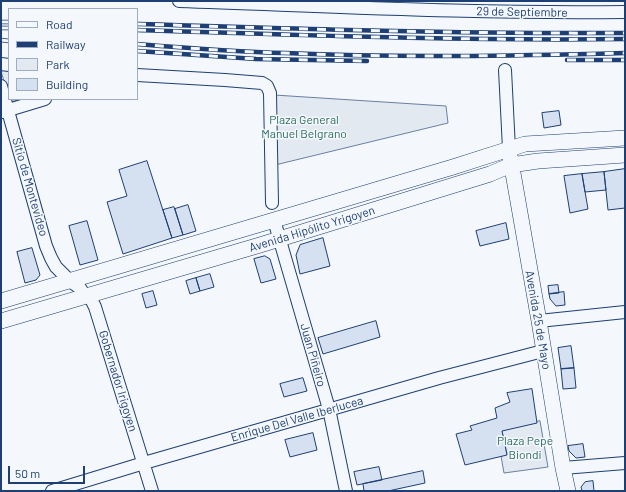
<!DOCTYPE html>
<meta charset="utf-8">
<style>
body{margin:0}
#map{position:relative;width:626px;height:492px;overflow:hidden;background:#f4f7fb;font-family:Barlow,sans-serif}
canvas{display:block}
.frame{position:absolute;inset:0;border:2px solid #1d3f73;pointer-events:none}
.legend{position:absolute;left:8px;top:8px;width:130px;height:92px;box-sizing:border-box;background:#f4f7fb;border:1px solid #9eadc5;margin:0;padding:5px 7px;list-style:none;font-size:12px;color:#1d3f73}
.legend li{display:flex;align-items:center;gap:8px;height:20px}
.legend b{width:20px;border:1px solid #9eadc5}
.scale{position:absolute;left:8px;top:466px;width:77px;height:18px;box-sizing:border-box;border:2px solid #1d3f73;border-top:0;padding-left:5px;font-size:12px;line-height:14px;white-space:nowrap;color:#1d3f73;-webkit-text-stroke:3px #f4f7fb;paint-order:stroke}
</style>
<div id="map">
<canvas width="626" height="492"></canvas>
<div class="frame"></div>
<ul class="legend">
<li><b style="height:5px;background:#f4f7fb"></b>Road</li>
<li><b style="height:5px;background:#1d3f73"></b>Railway</li>
<li><b style="height:11px;background:#e3e9f0"></b>Park</li>
<li><b style="height:11px;background:#d5e0f0"></b>Building</li>
</ul>
<div class="scale">50 m</div>
</div>
<script>
const context = document.querySelector('canvas').getContext('2d');
context.lineJoin = 'round';
function fillPath(path, color) { context.fillStyle = color; context.fill(path, 'evenodd'); }
function stroke(path, color, width, dash) { context.strokeStyle = color; context.lineWidth = width; context.lineCap = dash ? 'butt' : 'round'; context.setLineDash(dash || []); context.stroke(path); }
function label(font, color, halo, rows, align = 'center') {
  context.font = font + ' Barlow,sans-serif'; context.lineWidth = 3; context.setLineDash([]); context.textBaseline = 'middle'; context.strokeStyle = halo; context.fillStyle = color; for (const [text, x, y, turn = 0] of rows) {
    context.save(); context.translate(x, y); context.rotate((+turn || 0) * Math.PI / 180); context.textAlign = isNaN(turn) ? turn : align; if (halo) context.strokeText(text, 0, 0); context.fillText(text, 0, 0); context.restore();
  }
}
const green = new Path2D(`
 M1,69H9V99H22L10,102L1,71Z
 M274,95L446,106L448,123L275,165Z
 M540,421L548,467L504,473L501,456L507,454L502,431Z`);
fillPath(green, '#e3e9f0');
stroke(green, '#687fa3', 1);
const building = new Path2D(`
 M559,111L561,125L544,128L542,113Z
 M147,161L172,238L123,254L107,202L127,196L119,170Z
 M625,169V208L608,210L604,172Z
 M604,172L606,190L585,192L582,174Z
 M582,174L588,209L570,213L564,176Z
 M188,205L196,231L183,235L175,209Z
 M174,207L183,235L172,238L163,210Z
 M87,221L98,260L80,265L69,226Z
 M506,223L509,239L480,246L476,231Z
 M323,238L330,266L300,274L296,255L300,245Z
 M32,248L40,275L36,280L25,283L17,252Z
 M265,256L270,259L276,279L261,283L254,259Z
 M210,274L214,287L200,291L196,278Z
 M196,278L200,291L190,294L186,281Z
 M558,285L559,293L549,294L548,286Z
 M153,291L157,305L146,308L142,294Z
 M564,292L565,305L556,306L550,299L549,294Z
 M376,321L380,337L323,354L318,338Z
 M571,346L574,368L561,369L558,348Z
 M574,368L576,388L563,389L561,369Z
 M303,378L307,391L284,397L280,384Z
 M532,389L537,423L502,431L507,455L465,465L456,434L472,430L470,426L497,418L495,408L510,402L507,393Z
 M313,433L317,450L290,457L285,440Z
 M583,444L585,457L576,458L569,451L568,446Z
 M379,467L382,480L357,485L354,472Z
 M423,471L425,483L388,491H364L363,484Z
 M593,481L594,491H582L581,487L585,482Z`);
fillPath(building, '#d5e0f0');
stroke(building, '#1d3f73', 1);
const minor = new Path2D(`
 M179,1C327,6 476,14 625,12
 M1,64L9,65
 M505,70L509,149
 M137,75L225,80L262,83L267,86L270,93L272,203
 M1,86L46,246L51,258L56,267L70,281L80,288L85,296L91,299L95,307L152,491
 M2,112L45,99
 M274,220L329,409L346,491
 M539,321L625,312
 M563,468L625,463
 M52,491L144,463L439,378L543,351`);
const major = new Path2D(`
 M510,156L539,321L563,468L568,491
 M1,301L453,167L525,144L625,138
 M1,321L260,245L490,174L511,165L538,161L625,155`);
stroke(minor, '#1d3f73', 14);
stroke(major, '#1d3f73', 16);
stroke(minor, '#f4f7fb', 12);
stroke(major, '#f4f7fb', 15);
const rail = new Path2D(`
 M1,22H9
 M137,24C300,29 462,34 625,33
 M1,28H9
 M137,30C300,35 462,41 625,39
 M1,40L9,41
 M137,44C186,48 236,52 285,53C398,58 512,56 625,53
 M137,51L256,59L367,61
 M567,60H625`);
stroke(rail, '#1d3f73', 4.5);
stroke(rail, '#f4f7fb', 3, [9]);
label('12px', '#1d3f73', '#f4f7fb', [
 ["29 de Septiembre",522,12,1],
 ["Sitio de Montevideo",30,187,74],
 ["Avenida Hipólito Yrigoyen",312,229,-17],
 ["Avenida 25 de Mayo",538,320,80],
 ["Juan Piñeiro",313,355,74],
 ["Gobernador Irigoyen",118,381,73],
 ["Enrique Del Valle Iberlucea",297,419,-16]
]);
label('12px', '#2c6c60', '#f4f7fb', [
 ["Plaza General",304,120],
 ["Manuel Belgrano",304,134],
 ["Plaza Pepe",525,441],
 ["Biondi",525,455]
]);
</script>
